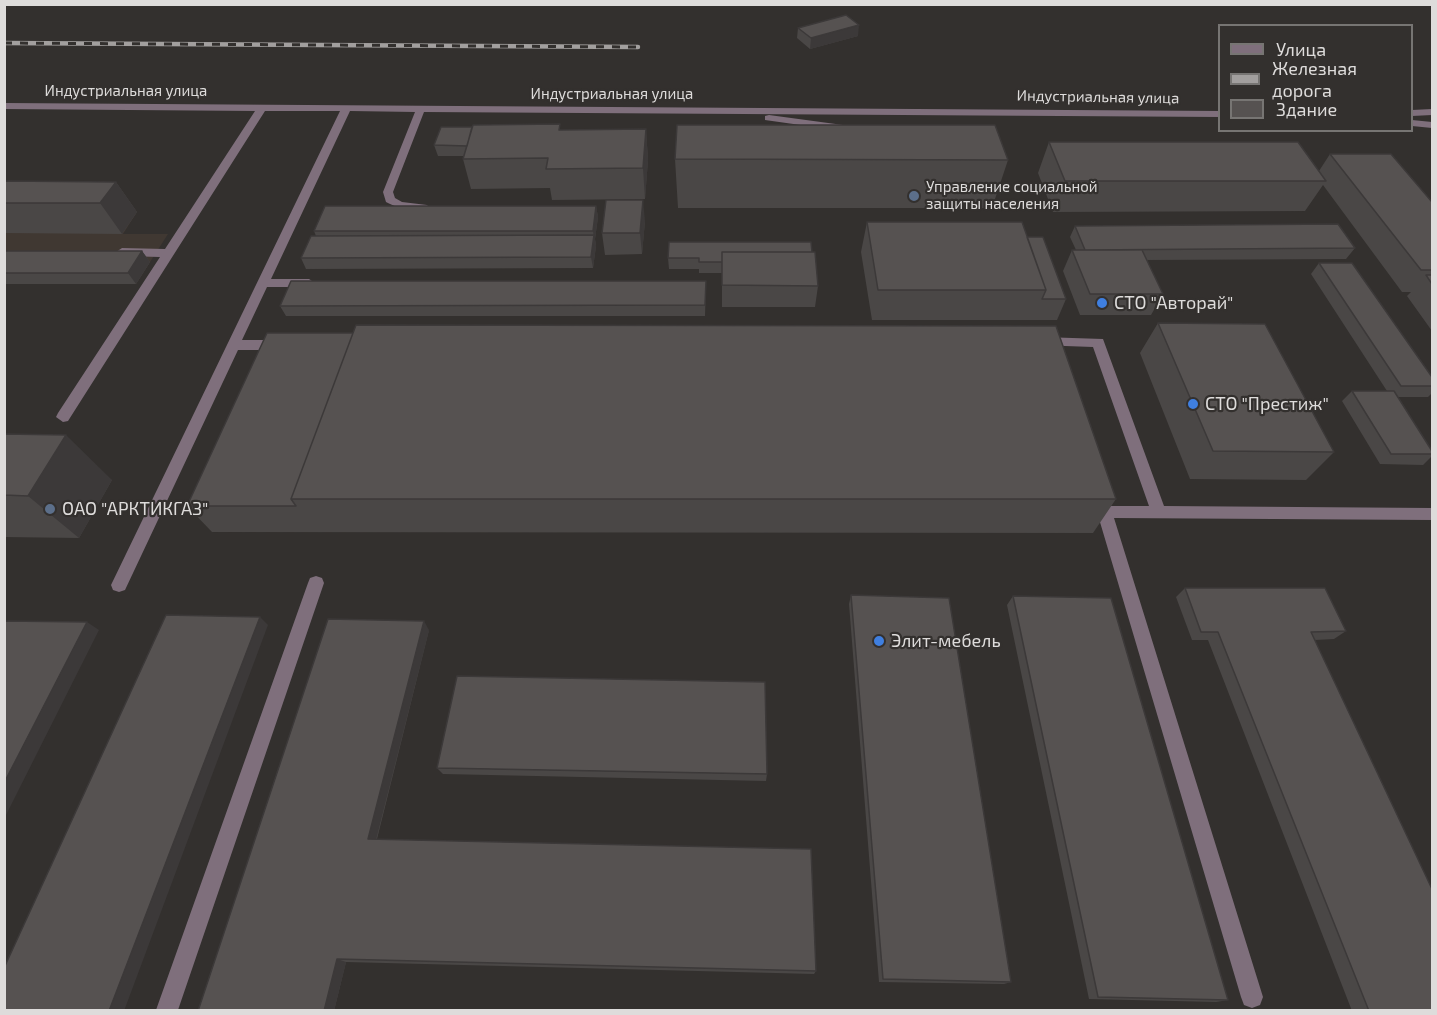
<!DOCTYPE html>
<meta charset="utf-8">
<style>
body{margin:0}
#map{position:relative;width:1437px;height:1015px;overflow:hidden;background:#33302e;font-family:"Exo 2",sans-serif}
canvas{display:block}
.frame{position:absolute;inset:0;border:6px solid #dedcdb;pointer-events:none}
.legend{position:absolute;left:1218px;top:24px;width:195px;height:108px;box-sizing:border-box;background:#33302e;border:2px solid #777573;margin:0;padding:8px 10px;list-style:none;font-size:18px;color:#dedcdb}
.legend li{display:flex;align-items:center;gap:12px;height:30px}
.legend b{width:30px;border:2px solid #777573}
</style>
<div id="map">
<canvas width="1437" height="1015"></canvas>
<div class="frame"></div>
<ul class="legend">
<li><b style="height:8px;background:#7f6f7c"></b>Улица</li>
<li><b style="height:8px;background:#a29f9e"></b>Железная дорога</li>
<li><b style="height:16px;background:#565251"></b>Здание</li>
</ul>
</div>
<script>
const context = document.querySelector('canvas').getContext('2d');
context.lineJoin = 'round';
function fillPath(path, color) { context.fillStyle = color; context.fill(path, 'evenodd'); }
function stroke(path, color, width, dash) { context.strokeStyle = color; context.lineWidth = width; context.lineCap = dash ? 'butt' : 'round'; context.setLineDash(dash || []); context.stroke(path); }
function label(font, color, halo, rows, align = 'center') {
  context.font = font + ' "Exo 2",sans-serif'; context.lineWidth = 4.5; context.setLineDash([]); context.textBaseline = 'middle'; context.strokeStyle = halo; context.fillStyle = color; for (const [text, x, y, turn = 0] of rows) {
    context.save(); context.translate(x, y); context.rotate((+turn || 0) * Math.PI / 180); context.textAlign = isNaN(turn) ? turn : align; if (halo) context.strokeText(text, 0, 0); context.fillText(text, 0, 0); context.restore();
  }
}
fillPath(new Path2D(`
 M5,212H137L123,234H168L136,284L5,283Z`), '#403832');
fillPath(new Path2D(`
 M4,103L1220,111V117L424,112L393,192L395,198L402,202L427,205L429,207C418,215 397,208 386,202L383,192L415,112L350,111L271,279H309L315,283L309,287H267L242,340H280L286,345L280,350H238L125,590L119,592L113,590L111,585L340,111H265L68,421L63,422L56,417L58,413L160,257L122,256L116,252L122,248L165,249L255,111L4,109Z
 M1432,109V115L1412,116V110Z
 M769,115L843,125L848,128L843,131L765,120V116Z
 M1412,120L1432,122V128L1412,126Z
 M1042,337L1103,339L1164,506L1432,508V520L1114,518L1263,997L1260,1005L1252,1008L1244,1005L1241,997L1097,512L1100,508L1105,506H1149L1093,347L1037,345L1036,342L1037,339Z
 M316,576L322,578L324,583L178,1010H156L308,583L310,578Z`), '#7f6f7c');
const rail = new Path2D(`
 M4,43L638,47`);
stroke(rail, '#a29f9e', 4.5);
stroke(rail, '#33302e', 3, [8]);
fillPath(new Path2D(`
 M798,28L858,36L810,49L797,38Z
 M646,129L648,160L645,199L552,200L550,188L471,189L463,159V156H438L434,145L561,130Z
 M1049,142L1319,171L1330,154L1432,202V331L1407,296L1411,292H1402L1323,185L1305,211L1053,212L1038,173Z
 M675,159L1008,160L992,208H678Z
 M4,181L116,182L137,212L122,234L4,233Z
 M596,206L598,217L595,239L596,246L593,268L306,269L301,258L316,236L314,231Z
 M645,221L642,254L605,255L602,233Z
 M867,222L1027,237L1066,299L1057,320H872L861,252Z
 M1075,226L1355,248L1346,259L1147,260L1163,294L1151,315H1080L1063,271L1072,250H1076L1070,237Z
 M4,251H142L150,262L136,284H4Z
 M812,252L818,286L815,307H722V273H699V269H669L668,258Z
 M1319,263L1432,377V393L1428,397H1397L1432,451V456L1423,465L1380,464L1342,401L1352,391H1387L1311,274Z
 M706,281L705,316H286L280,306Z
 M1158,323L1334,452L1306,480L1190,479L1140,353Z
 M267,333L1116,499L1093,533L212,532L187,506Z
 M4,434L112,480L79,538L4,537Z
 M1185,588L1346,631L1334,639L1315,640L1432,1011H1352L1208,640H1192L1176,597Z
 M851,595L1011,982L1004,984L879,982L849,604Z
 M1013,596L1228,1000L1216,1002L1089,999L1007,605Z
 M429,630L377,839L816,971L814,974L346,962L334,1011H198Z
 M437,768L767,774L766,781L443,774Z`), '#4a4746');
fillPath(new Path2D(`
 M859,25L858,36L810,49L811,38Z
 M646,129L648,160L645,199L643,168Z
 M116,182L137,212L122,234L100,203Z
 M643,200L645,221L642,254L640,233Z
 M596,206L598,217L595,239L596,246L593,268L591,257L594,238L593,231Z
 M142,251L150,262L136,284L128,273Z
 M66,435L112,480L79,538L28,496Z
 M260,617L268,625L124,1011H109Z
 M424,621L429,630L375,844L368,839Z
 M87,622L99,630L4,819V783Z
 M337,959L346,962L334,1011H324Z`), '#3c3939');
const building = new Path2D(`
 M846,15L859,25L811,38L798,28Z
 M560,124L559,130L646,129L643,168L546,169L548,158L463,159L473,125Z
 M677,125H995L1008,160L675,159Z
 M441,127H472L467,146L434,145Z
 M1049,142H1298L1326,181H1065Z
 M1330,154H1391L1432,202V270H1421Z
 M4,181L116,182L100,203H4Z
 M606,200H643L640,233H602Z
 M325,206H596L593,231H314Z
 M867,222H1022L1046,290H878Z
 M1338,224L1355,248L1085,250L1075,226Z
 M594,235L591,257L301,258L311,236Z
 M1027,237H1043L1066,299H1042L1046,290Z
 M669,242H811L812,252H722V262H699V258H668Z
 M1072,250H1142L1163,294H1090Z
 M4,251H142L128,273H4Z
 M722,252H815L818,286L722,285Z
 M1319,263H1352L1432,377V386H1401Z
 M1426,275H1432V284Z
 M291,281H706L705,305L280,306Z
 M1158,323L1265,324L1334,452L1213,451Z
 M356,325L1056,326L1116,499H291Z
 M267,333H353L291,499L296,506H187Z
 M1352,391H1394L1432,451V454H1391Z
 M4,434L66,435L28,496L4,495Z
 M1185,588H1325L1346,631L1311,632L1432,889V1011H1369L1218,632H1201Z
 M851,595L949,598L1011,982L883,979Z
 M1013,596L1111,598L1228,1000L1098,997Z
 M166,615L260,617L109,1011H4V968Z
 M328,619L424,621L368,839L811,849L816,971L337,959L324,1011H198Z
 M4,621L87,622L4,783Z
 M457,676L765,682L767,774L437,768Z`);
fillPath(building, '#565251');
stroke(building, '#3c3939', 1.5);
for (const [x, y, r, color] of [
 [914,196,6,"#5c6f8a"],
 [1102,303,6,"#3f7fe0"],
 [1193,404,6,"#3f7fe0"],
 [50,509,6,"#5c6f8a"],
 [879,641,6,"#3f7fe0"]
]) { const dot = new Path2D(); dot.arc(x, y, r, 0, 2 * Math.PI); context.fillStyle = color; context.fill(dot); stroke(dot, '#33302e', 2); }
label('15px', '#dedcdb', '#33302e', [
 ["Индустриальная улица",126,91],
 ["Индустриальная улица",612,94],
 ["Индустриальная улица",1098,97,1]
]);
label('15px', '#dedcdb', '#33302e', [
 ["Управление социальной",926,187],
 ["защиты населения",926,204]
], 'left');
label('18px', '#dedcdb', '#33302e', [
 ["СТО \"Авторай\"",1114,303],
 ["СТО \"Престиж\"",1205,404],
 ["ОАО \"АРКТИКГАЗ\"",62,509],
 ["Элит-мебель",891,641]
], 'left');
</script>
